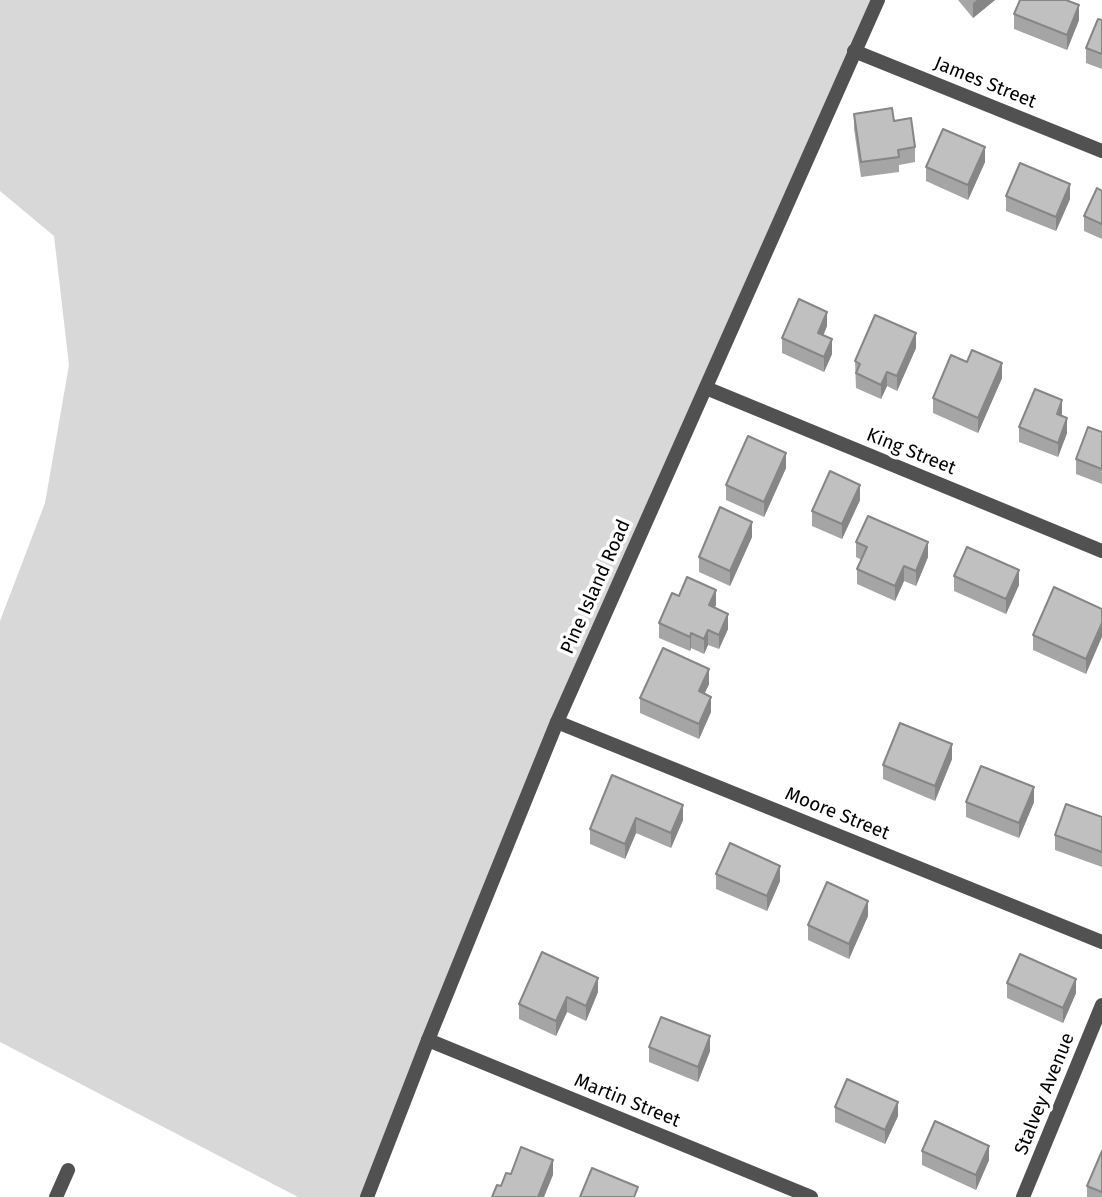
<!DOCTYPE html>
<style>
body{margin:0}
canvas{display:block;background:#fff}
</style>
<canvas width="1102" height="1197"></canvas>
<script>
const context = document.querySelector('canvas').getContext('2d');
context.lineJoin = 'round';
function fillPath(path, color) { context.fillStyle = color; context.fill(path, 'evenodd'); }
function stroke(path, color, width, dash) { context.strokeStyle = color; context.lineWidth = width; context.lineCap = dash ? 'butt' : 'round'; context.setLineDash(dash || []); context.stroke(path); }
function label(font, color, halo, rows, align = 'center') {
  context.font = font + ' "Fira Sans",sans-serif'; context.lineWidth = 7; context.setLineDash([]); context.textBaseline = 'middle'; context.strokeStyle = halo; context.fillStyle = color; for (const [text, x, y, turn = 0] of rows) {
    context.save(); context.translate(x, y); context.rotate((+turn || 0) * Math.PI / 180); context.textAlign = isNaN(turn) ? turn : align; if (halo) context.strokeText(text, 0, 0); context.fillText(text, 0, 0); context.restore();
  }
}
fillPath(new Path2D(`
 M0,0H878L557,722L367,1197H298L0,1042V621L45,503L69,365L54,236L0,191Z`), '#d8d8d8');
stroke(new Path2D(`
 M854,51L1102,151
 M706,388L1102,551
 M557,722L1102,942
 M428,1040L811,1197
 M56,1197L68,1170
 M1023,1197L1102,1005`), '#515151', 14);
stroke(new Path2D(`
 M367,1197L428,1040L557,722L878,0`), '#515151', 14);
fillPath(new Path2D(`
 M958,0H995L973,18Z
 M1014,14L1079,20L1067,50L1014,29Z
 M1102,20V69L1086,63V48Z
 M854,114L894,121L915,147V162L899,165V172L861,177L854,129Z
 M985,162L968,200L926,181V167Z
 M1102,191V239L1084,231V216Z
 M1006,196L1070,199L1056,231L1006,211Z
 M827,326L823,336L832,354L824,372L782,353V338Z
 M916,348L897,391L887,386L881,399L856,388L855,361Z
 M967,362L1002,378L978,433L933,413V398Z
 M1062,414V416L1067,433L1058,457L1019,442V427Z
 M1102,432V484L1076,474V459Z
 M786,468L764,517L726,500V485Z
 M860,500L842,539L812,526V511Z
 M752,537L730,586L699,572V557Z
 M856,542L928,557L916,586L904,581L895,601L857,584V569L862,560L856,557Z
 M954,576L1019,585L1006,614L954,591Z
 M679,596L716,605L714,607L728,629L719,649L708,645L704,654L691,648L690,651L659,638V623Z
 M1102,609L1086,674L1033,650V635Z
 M709,684L704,694L711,712L699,739L640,713V698Z
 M952,759L935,801L883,779V765Z
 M612,775L683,820L671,848L636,833L625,859L590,844V829Z
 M966,802H1034L1019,838L966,817Z
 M1102,817V867L1055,850V835Z
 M716,874L780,881L767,911L716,889Z
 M868,916L849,959L808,940V925Z
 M1007,983L1076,993L1063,1023L1007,998Z
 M598,992L586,1021L567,1012L556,1036L519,1019V1004Z
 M649,1047L710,1051L698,1082L649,1062Z
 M835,1107L898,1116L885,1144L835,1122Z
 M922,1151L989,1160L976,1190L922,1165Z
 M1102,1151V1197H1087V1186Z`), '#a5a5a5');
fillPath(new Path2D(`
 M977,0H995L973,18V3Z
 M1079,5V20L1067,50V35Z
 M985,147V162L968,200V185Z
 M1070,184V199L1056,231V217Z
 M827,312V326L818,348V333Z
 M916,333V348L897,391V376Z
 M832,339V354L824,372V357Z
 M1002,363V378L978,433V418Z
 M887,372V386L881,399V385Z
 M1062,400V414L1057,429V414Z
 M1067,418V433L1058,457V443Z
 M786,453V468L764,517V502Z
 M860,485V500L842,539V524Z
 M752,522V537L730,586V571Z
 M928,542V557L916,586V571Z
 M904,566V581L895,601V586Z
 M1019,570V585L1006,614V599Z
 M716,590V605L709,620V605Z
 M728,614V629L719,649V635Z
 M1102,623V637L1086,674V659Z
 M708,630V645L704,654V639Z
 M691,633V648L690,651V637Z
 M709,669V684L699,706V691Z
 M711,697V712L699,739V724Z
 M952,744V759L935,801V786Z
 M1034,787V802L1019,838V823Z
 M683,805V820L671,848V833Z
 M636,818V833L625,859V844Z
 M780,866V881L767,911V896Z
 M868,901V916L849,959V944Z
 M598,978V992L586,1021V1006Z
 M1076,979V993L1063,1023V1008Z
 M567,997V1012L556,1036V1021Z
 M710,1036V1051L698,1082V1067Z
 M898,1102V1116L885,1144V1130Z
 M989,1146V1160L976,1190V1175Z
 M553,1160V1175L544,1197H538Z`), '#868686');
const building = new Path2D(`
 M1020,0H1066L1079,5L1067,35L1014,14Z
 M1098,19L1102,20V54L1086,48Z
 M892,108L894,121L911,118L915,147L898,150L899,157L861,162L854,114Z
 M943,129L985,147L968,185L926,167Z
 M1020,163L1070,184L1056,217L1006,196Z
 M1097,188L1102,191V224L1084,216Z
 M799,299L827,312L818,333L832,339L824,357L782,338Z
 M875,315L916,333L897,376L887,372L881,385L856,373L860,364L855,361Z
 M972,350L1002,363L978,418L933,398L951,355L967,362Z
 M1035,389L1062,400L1057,414L1067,418L1058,443L1019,427Z
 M1088,427L1102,432V469L1076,459Z
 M748,436L786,453L764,502L726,485Z
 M830,471L860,485L842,524L812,511Z
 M720,507L752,522L730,571L699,557Z
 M868,516L928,542L916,571L904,566L895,586L857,569L867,547L856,542Z
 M967,547L1019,570L1006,599L954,576Z
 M687,577L716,590L709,605L728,614L719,635L708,630L704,639L691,633L690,637L659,623L672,593L679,596Z
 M1054,587L1102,609V623L1086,659L1033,635Z
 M663,648L709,669L699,691L711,697L699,724L640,698Z
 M900,723L952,744L935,786L883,765Z
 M981,766L1034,787L1019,823L966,802Z
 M612,775L683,805L671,833L636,818L625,844L590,829Z
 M1066,804L1102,817V852L1055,835Z
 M730,843L780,866L767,896L716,874Z
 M827,882L868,901L849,944L808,925Z
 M542,952L598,978L586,1006L567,997L556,1021L519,1004Z
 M1020,954L1076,979L1063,1008L1007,983Z
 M661,1017L710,1036L698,1067L649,1047Z
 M847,1079L898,1102L885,1130L835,1107Z
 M935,1121L989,1146L976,1175L922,1151Z
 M521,1147L553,1160L538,1197H492L497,1185L501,1186L506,1173L511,1174Z
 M1102,1151V1192L1087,1186Z
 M592,1168L638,1187L634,1197H580Z`);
fillPath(building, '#c0c0c0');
stroke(building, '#868686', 2);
label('19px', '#000', '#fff', [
 ["James Street",985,83,22],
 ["King Street",911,452,22],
 ["Pine Island Road",596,587,-66],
 ["Moore Street",837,814,22],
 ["Stalvey Avenue",1045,1094,-68],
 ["Martin Street",627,1101,22]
]);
</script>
